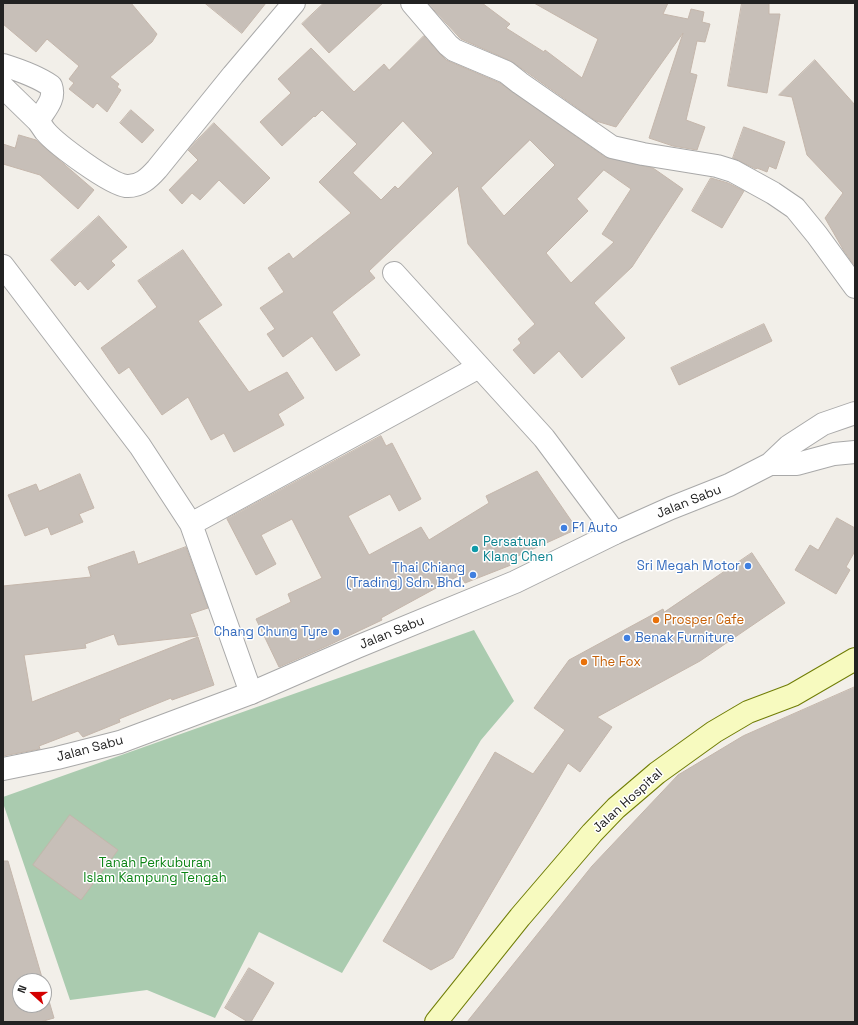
<!DOCTYPE html>
<style>
body{margin:0}
#map{position:relative;width:858px;height:1025px;overflow:hidden;background:#f2efe9;font-family:"Space Grotesk",sans-serif}
canvas{display:block}
.frame{position:absolute;inset:0;border:4px solid #222;pointer-events:none}
.north{position:absolute;left:12px;top:973px;width:40px;height:40px;box-sizing:border-box;background:#fff;border:1px solid #a7a7a7;border-radius:50%;rotate:291deg;font-size:11px;font-weight:700;line-height:16px;text-align:center;color:#222}
.north::after{content:'';display:block;margin:auto;width:14px;height:18px;background:#d40000;clip-path:polygon(50% 0,100% 100%,50% 72%,0 100%)}
</style>
<div id="map">
<canvas width="858" height="1025"></canvas>
<div class="frame"></div>
<div class="north">N</div>
</div>
<script>
const context = document.querySelector('canvas').getContext('2d');
context.lineJoin = 'round';
function fillPath(path, color) { context.fillStyle = color; context.fill(path, 'evenodd'); }
function stroke(path, color, width, dash) { context.strokeStyle = color; context.lineWidth = width; context.lineCap = dash ? 'butt' : 'round'; context.setLineDash(dash || []); context.stroke(path); }
function label(font, color, halo, rows, align = 'center') {
  context.font = font + ' "Space Grotesk",sans-serif'; context.lineWidth = 3; context.setLineDash([]); context.textBaseline = 'middle'; context.strokeStyle = halo; context.fillStyle = color; for (const [text, x, y, turn = 0] of rows) {
    context.save(); context.translate(x, y); context.rotate((+turn || 0) * Math.PI / 180); context.textAlign = isNaN(turn) ? turn : align; if (halo) context.strokeText(text, 0, 0); context.fillText(text, 0, 0); context.restore();
  }
}
fillPath(new Path2D(`
 M474,630L514,701L481,740L342,973L259,932L215,1018L147,990L70,1000L3,803V797Z`), '#aacbaf');
const building = new Path2D(`
 M3,3H131L157,34L152,42L110,77L119,84L117,87L121,90L107,112L97,103L93,108L69,89L74,83L69,79L79,66L47,39L36,52L3,24Z
 M205,3H266L242,33Z
 M324,3H383L329,53L302,24Z
 M428,3H482L510,24L506,28L544,52L545,50L582,78L598,39L534,3H668L663,14L688,19L691,9L704,12L702,22L710,24L705,42L697,41L690,73L697,75L686,120L705,127L697,150L673,146L649,138L683,33L616,127L596,121L511,61L461,39Z
 M742,3H769V14H780L767,93L728,86Z
 M424,36L439,53L446,60L500,83L605,157L653,168L683,189L632,267L594,303L625,338L582,378L559,351L534,374L513,350L521,343L518,339L535,324L468,244L458,186L369,271L375,278L332,312L360,355L336,371L312,336L283,357L267,334L275,329L260,308L284,292L268,268L289,253L293,259L351,213L319,182L357,144L322,110L315,117L314,116L282,146L260,122L291,93L278,79L311,48L354,92L384,64L389,70ZM403,121L433,153L398,189L395,186L381,200L353,173ZM530,140L555,165L504,216L481,188ZM604,170L631,189L602,234L614,242L571,283L546,253L588,211L577,199Z
 M815,60L855,105V266L844,251L825,218L843,193L807,155L792,97L779,95Z
 M131,110L154,130L142,143L120,123Z
 M214,123L270,178L244,204L219,180L200,200L192,193L182,204L169,190L198,160L188,150Z
 M744,127L785,142L776,169L769,166L767,172L757,168L756,169L733,158Z
 M19,135L36,140L94,190L78,209L40,175L3,164V144L15,148Z
 M711,178L728,183L744,191L722,228L692,211Z
 M99,216L127,247L111,261L115,265L88,290L80,281L75,286L51,260Z
 M183,250L222,305L198,321L249,392L287,372L304,398L278,414L284,425L234,452L224,433L211,440L188,397L162,415L129,367L119,374L101,348L157,307L138,281Z
 M764,324L772,341L679,385L671,368Z
 M381,436L386,446L392,443L421,499L399,511L390,494L348,516L369,555L421,527L429,540L489,503L486,496L537,471L577,529L509,560L511,565L465,583L460,575L381,618L382,620L327,646L279,667L256,619L291,602L288,594L322,578L292,519L261,535L276,564L256,575L227,519Z
 M80,474L94,508L79,514L83,522L51,535L48,527L25,536L8,495L36,484L39,491Z
 M837,518L855,528V551L846,567L850,570L836,594L795,570L810,545L818,550Z
 M186,547L208,608L190,614L198,636L118,645L114,634L85,644L86,648L24,655L32,702L198,637L214,685L172,700L171,698L119,719L120,722L83,737L78,731L39,746L40,749L3,756V586L91,577L88,567L134,551L138,564Z
 M752,553L785,603L700,661L597,717L612,727L580,772L568,763L453,958L431,970L383,941L495,752L533,774L565,730L534,708L569,660L663,609L664,612Z
 M855,687V1022H467L592,866L678,775L743,736Z
 M70,815L118,850L81,900L33,865Z
 M3,861H8L43,981H20V1005H44V984L54,1018L40,1022H3Z
 M249,968L274,983L251,1022H248L225,1008Z`);
fillPath(building, '#c7bfb8');
stroke(building, '#c4b6ab', 1);
const minor = new Path2D(`
 M412,3L448,45L454,50L506,72L520,83L612,147L643,154L717,166L733,171L773,193L795,208L817,235L855,287
 M3,65C19,70 37,76 51,86C56,100 44,110 38,121L3,87
 M38,121C41,125 43,128 45,131C57,145 110,184 126,186C140,187 149,178 157,169L233,75L294,3
 M3,266L140,446L191,524L251,693
 M394,273L544,438L615,533
 M191,524L479,367`);
const tertiary = new Path2D(`
 M770,464H797L834,454L855,452
 M3,769L57,758L120,742L251,693L357,647L515,582L615,533L671,508L729,485L770,464L789,446L823,424L855,413`);
const secondary = new Path2D(`
 M436,1022L520,917L592,833L616,808L657,773L714,732L748,712L793,695L855,659`);
stroke(minor, '#a9a9a9', 24);
stroke(tertiary, '#a9a9a9', 24);
stroke(secondary, '#707d05', 24);
stroke(minor, '#fff', 22);
stroke(tertiary, '#fff', 22);
stroke(secondary, '#f7fabf', 22);
for (const [x, y, r, color] of [
 [564,528,4,"#3f7fe0"],
 [475,549,4,"#0f9aa8"],
 [748,566,4,"#3f7fe0"],
 [473,575,4,"#3f7fe0"],
 [656,620,4,"#e8710a"],
 [336,632,4,"#3f7fe0"],
 [627,638,4,"#3f7fe0"],
 [584,662,4,"#e8710a"]
]) { const dot = new Path2D(); dot.arc(x, y, r, 0, 2 * Math.PI); context.fillStyle = color; context.fill(dot); stroke(dot, '#fff', 1.5); }
label('13px', '#222', '#fff', [
 ["Jalan Sabu",689,502,-22],
 ["Jalan Sabu",392,633,-22],
 ["Jalan Sabu",90,749,-15],
 ["Jalan Hospital",628,801,-42]
]);
label('13px', '#366cbe', '#fff', [
 ["F1 Auto",572,528,"left"],
 ["Sri Megah Motor",740,566],
 ["Thai Chiang",465,568],
 ["(Trading) Sdn. Bhd.",465,583],
 ["Chang Chung Tyre",328,632],
 ["Benak Furniture",635,638,"left"]
], 'right');
label('13px', '#0d838f', '#fff', [
 ["Persatuan",483,542],
 ["Klang Chen",483,557]
], 'left');
label('13px', '#c56008', '#fff', [
 ["Prosper Cafe",664,620],
 ["The Fox",592,662]
], 'left');
label('13px', '#0c8416', '#fff', [
 ["Tanah Perkuburan",155,863],
 ["Islam Kampung Tengah",155,878]
]);
</script>
